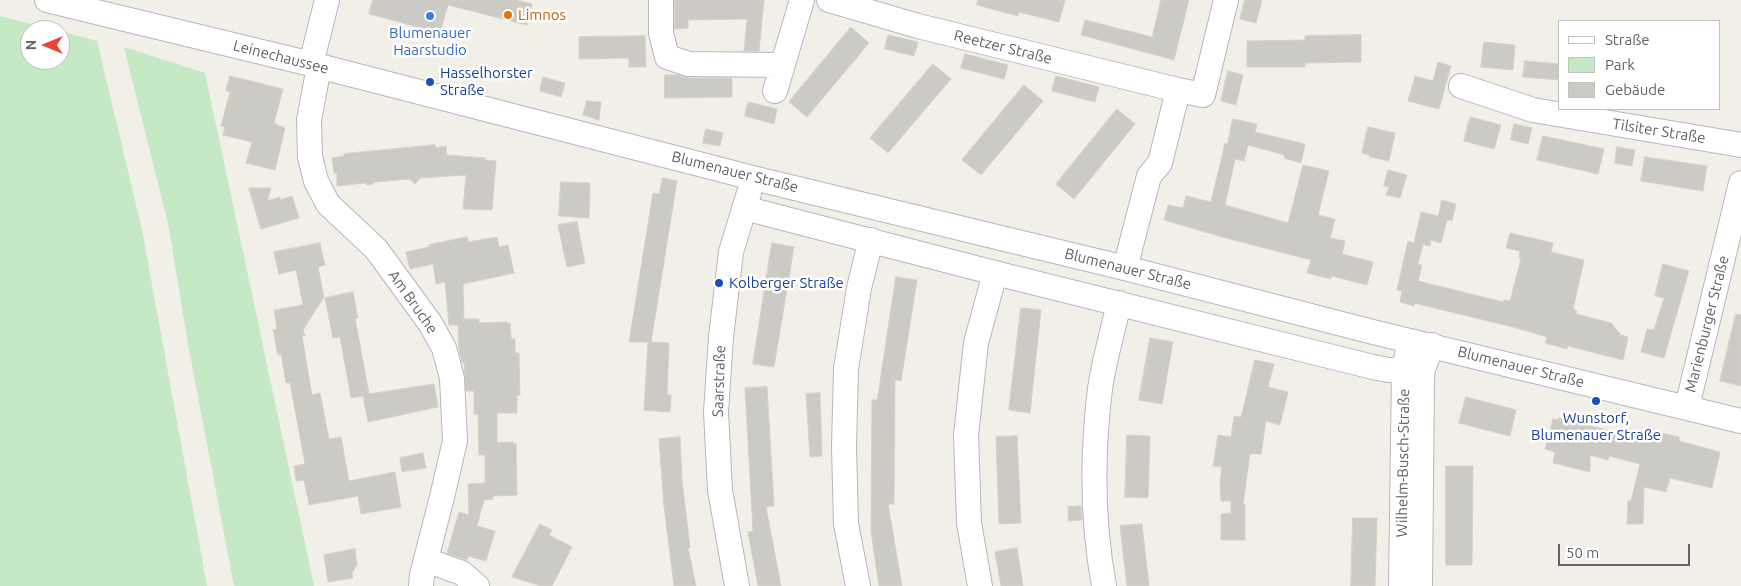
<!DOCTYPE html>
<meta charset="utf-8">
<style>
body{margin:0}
#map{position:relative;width:1741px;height:586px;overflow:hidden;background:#f1efe8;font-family:Ubuntu,sans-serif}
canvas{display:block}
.legend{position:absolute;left:1558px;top:20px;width:162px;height:90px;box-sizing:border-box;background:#fff;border:1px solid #bfc1c3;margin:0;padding:6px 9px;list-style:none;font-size:15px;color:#5f6368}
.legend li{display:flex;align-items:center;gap:10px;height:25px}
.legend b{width:25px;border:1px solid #bfc1c3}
.north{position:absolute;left:20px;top:20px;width:50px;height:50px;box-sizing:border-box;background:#fff;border:1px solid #bfc1c3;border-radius:50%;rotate:270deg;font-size:14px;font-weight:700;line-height:20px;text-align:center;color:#5f6368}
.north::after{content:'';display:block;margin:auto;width:18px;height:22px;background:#ea4335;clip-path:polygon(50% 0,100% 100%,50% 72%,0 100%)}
.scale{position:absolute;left:1558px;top:544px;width:132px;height:22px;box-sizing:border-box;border:2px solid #5f6368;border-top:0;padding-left:6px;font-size:15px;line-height:18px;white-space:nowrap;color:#5f6368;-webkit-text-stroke:4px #fff;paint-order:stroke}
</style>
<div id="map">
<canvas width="1741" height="586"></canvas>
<ul class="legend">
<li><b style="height:6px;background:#fff"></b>Straße</li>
<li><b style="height:14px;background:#c5e8c5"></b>Park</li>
<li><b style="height:14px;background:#cccac5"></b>Gebäude</li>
</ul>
<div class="north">N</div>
<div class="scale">50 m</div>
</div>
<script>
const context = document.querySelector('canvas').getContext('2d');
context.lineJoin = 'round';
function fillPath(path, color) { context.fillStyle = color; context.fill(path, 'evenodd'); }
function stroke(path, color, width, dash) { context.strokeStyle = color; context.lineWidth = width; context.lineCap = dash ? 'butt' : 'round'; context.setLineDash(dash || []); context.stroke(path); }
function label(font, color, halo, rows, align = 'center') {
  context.font = font + ' Ubuntu,sans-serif'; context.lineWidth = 5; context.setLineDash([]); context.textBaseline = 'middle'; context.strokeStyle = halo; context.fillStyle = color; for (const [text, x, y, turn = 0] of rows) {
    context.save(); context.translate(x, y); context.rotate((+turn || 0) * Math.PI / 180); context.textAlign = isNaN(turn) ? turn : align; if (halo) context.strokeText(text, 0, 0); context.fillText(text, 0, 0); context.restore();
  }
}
fillPath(new Path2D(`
 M0,16L55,30H30V60H60V31L97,41L142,230L207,586H0Z
 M124,47L205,73L314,586H234L188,344L168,223Z`), '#c5e8c5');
const building = new Path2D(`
 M373,0H516L532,4L527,25L448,5L440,33L369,14Z
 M675,0H764L759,51H744L747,19L688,20V28L675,29Z
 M978,0H1065L1059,22L1019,12L1018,16L977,5Z
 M1161,0H1189L1174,60L1081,35L1085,20L1152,37Z
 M1245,0H1262L1256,23L1240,19Z
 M851,27L869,43L807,117L789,102Z
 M888,35L918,42L914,56L885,49Z
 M1361,35V62L1305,63V67H1247V41L1305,40V36Z
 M645,36L646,67H629V58L579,59V37Z
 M1484,42L1515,45L1513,70L1481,67Z
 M965,54L1008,65L1004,79L961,68Z
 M1525,61L1560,64V80L1523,77Z
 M1438,62L1451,66L1439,109L1408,101L1415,76L1433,81Z
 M933,64L951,79L888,153L870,138Z
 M1228,71L1243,75L1236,105L1221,101Z
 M665,75H679L689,78H732V97L665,98Z
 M230,76L283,89L274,123L285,128L275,170L246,163L252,142L223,135L225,127L221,126L230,92L226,91Z
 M1056,76L1099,87L1095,102L1052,91Z
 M543,77L565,83L561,97L540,91Z
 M1024,85L1043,101L981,175L962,160Z
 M587,101L601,102L599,120L583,115Z
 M748,102L777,109L774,124L745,116Z
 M1117,109L1135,124L1074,199L1056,184Z
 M1470,117L1501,125L1494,149L1464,141Z
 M1233,119L1257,124L1255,132L1305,144L1301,163L1284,158L1285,155L1248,145L1244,161L1235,159L1225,205L1288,223L1303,165L1329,171L1318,215L1335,219L1330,238L1345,241L1342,254L1373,262L1367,285L1332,276L1331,279L1307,273L1311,260L1222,237L1164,220L1168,205L1183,208L1186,196L1211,202L1225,143L1227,144Z
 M1514,124L1532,128L1528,144L1511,140Z
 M1368,127L1395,133L1389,161L1370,157L1369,155L1362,153Z
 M706,129L723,133L720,146L703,143Z
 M1543,136L1604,149L1598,174L1537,160Z
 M435,145V148L446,146L447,155L485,158V160L496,161L492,210L463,209L466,175L420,178L415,184L410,179L375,182L373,184L367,185L365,183L337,186V173H334L332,158L344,156V154Z
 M1617,147L1635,150L1632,166L1615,163Z
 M1645,157L1707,166L1703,191L1641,181Z
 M1388,170L1407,175L1400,198L1386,195L1389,187L1384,186Z
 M663,178L677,181L651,342L669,343L667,395H671L670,412L644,410L648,342H629L653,193L659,194Z
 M561,182L590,183L589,218L559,216Z
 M249,188H271L267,201L280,197V200L292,196L299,218L261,229Z
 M1442,200L1456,204L1452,221L1447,220L1441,243L1431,240L1430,246L1421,244L1423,245L1418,264L1422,265L1418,281L1503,302L1504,300L1510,301L1521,259L1519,258L1520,251L1506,248L1510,233L1553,243L1551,252L1584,260L1573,309L1577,311L1576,314L1611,323L1621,335L1628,337L1623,360L1568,346L1567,349L1545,343L1547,337L1513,327L1414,303V306L1400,302L1402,291L1397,290L1408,241L1414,243L1421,212L1438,216Z
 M577,222L585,263L567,267L558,225Z
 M467,237L468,242L497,237L499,247L508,245L514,273L463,284L464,319H479V323L507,322V324L510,323L511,337L512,339H515V353H519V358L520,395H517V413H497V443L513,442V444H516L517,495L493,496V499L484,500L477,526L495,531L486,561L468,556L467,560L447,553L459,512L469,515L468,484L485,483V455H479L478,414H474V391H466L464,362H462L459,350L458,325H449L445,282L436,284L433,264L410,269L406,252L429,247V245Z
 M320,243L325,265L318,267L324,297L303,330L305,336H302L312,395L320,393L329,439L341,437L349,481L395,472L401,507L361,514L358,496L309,505L304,480L296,481L294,466L305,464L290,383H286L281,354L278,355L273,330L277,329L274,310L303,305L296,270L279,274L274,252Z
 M772,243L794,247L774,367L753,364Z
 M1663,264L1689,271L1664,358L1641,352L1647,329L1654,330L1664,298L1655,296Z
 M896,277L917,280L901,381L895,380L894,504H888L902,586H879L871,532L872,400H877Z
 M353,292L358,318H355L369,394L434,384L438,407L368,422L363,396L351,398L340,337L333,338L325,298Z
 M1021,308L1041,310L1030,413L1009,410Z
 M1736,314L1741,315V386L1720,381Z
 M1150,338L1173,342L1162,404L1139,400Z
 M1255,360L1274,364L1268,387L1288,392L1280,425L1266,421L1261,454H1250L1243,504H1245V540H1221V514L1231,513V501H1221L1220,482L1222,467L1213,466L1218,435L1231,437L1234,416L1241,417Z
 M767,387L774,506L766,507L781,586H758L748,532L753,531L745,388Z
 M820,393L822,456L810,457L806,394Z
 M1466,397L1516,410L1510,436L1459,423Z
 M1559,418L1646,440L1648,430L1679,437V441L1720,452L1712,488L1670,478L1666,492L1644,487L1643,524H1627L1628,501H1631L1640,464L1609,456L1608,460L1590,455V472L1553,463L1555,452L1545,449L1553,419L1558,420Z
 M1127,435L1150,436L1148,498L1125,497Z
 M1017,436L1021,523L999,524L996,437Z
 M680,437L682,481L690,547L688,548L696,586H674L664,507L659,439Z
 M423,453L426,468L402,472L400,458Z
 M1446,466H1473L1472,565H1446Z
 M1081,506L1082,520L1068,521V507Z
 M1353,518H1377L1375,586H1351Z
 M540,524L552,530L549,535L572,547L552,586H541L512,577Z
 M1142,524L1149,586H1127L1120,526Z
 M1017,548L1023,586H1001L995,552Z
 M355,549L357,564L352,573L353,578L328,582L324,555Z`);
fillPath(building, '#cccac5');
stroke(building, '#d6d1c6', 1);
const minor = new Path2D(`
 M47,0L311,64L753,178L1125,268L1373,332L1741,421
 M661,0V33L667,57L689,64L781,65
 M829,0L918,26L1178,90
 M311,64L327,0
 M319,67L309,120L310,157L316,181L328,204L376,249L430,323L444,348L452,378L455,441L442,497L422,575L421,586
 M1461,86L1533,110L1741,145
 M775,91L802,0
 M744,208L995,273L1373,367L1388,370H1404
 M1125,268L1149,176L1160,163L1178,90L1203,95L1226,0
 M1687,407L1741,183
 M426,560L462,573L477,586
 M737,586L720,490L716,412L721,337L731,252L749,193
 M858,586L846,524L844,447L846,369L859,288L871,240
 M980,586L969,523L966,435L976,343L995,273
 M1104,586C1092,521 1092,454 1100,389C1104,360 1113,331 1119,303
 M1401,586L1404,370L1407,354
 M1420,586L1422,378L1423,369L1432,345`);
stroke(minor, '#b5b8bc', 26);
stroke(minor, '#fff', 24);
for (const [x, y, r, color] of [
 [508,15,5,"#e8710a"],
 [430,16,5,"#3f7fe0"],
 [430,82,5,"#1a4fb4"],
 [719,283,5,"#1a4fb4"],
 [1596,401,5,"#1a4fb4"]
]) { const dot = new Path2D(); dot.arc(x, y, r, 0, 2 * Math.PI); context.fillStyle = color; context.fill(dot); stroke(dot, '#fff', 2); }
label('15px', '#c56008', '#fff', [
 ["Limnos",518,15]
], 'left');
label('15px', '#366cbe', '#fff', [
 ["Blumenauer",430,33],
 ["Haarstudio",430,50]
]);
label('15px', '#5f6368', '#fff', [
 ["Reetzer Straße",1003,47,14],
 ["Leinechaussee",281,57,14],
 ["Tilsiter Straße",1659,131,9],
 ["Blumenauer Straße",735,172,14],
 ["Blumenauer Straße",1128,269,14],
 ["Am Bruche",413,302,55],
 ["Marienburger Straße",1707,324,-76],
 ["Blumenauer Straße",1521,367,14],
 ["Saarstraße",719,381,-88],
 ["Wilhelm-Busch-Straße",1403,463,-89]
]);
label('15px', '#164399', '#fff', [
 ["Hasselhorster",440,73],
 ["Straße",440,90],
 ["Kolberger Straße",729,283],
 ["Wunstorf,",1596,418,"center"],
 ["Blumenauer Straße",1596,435,"center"]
], 'left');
</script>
